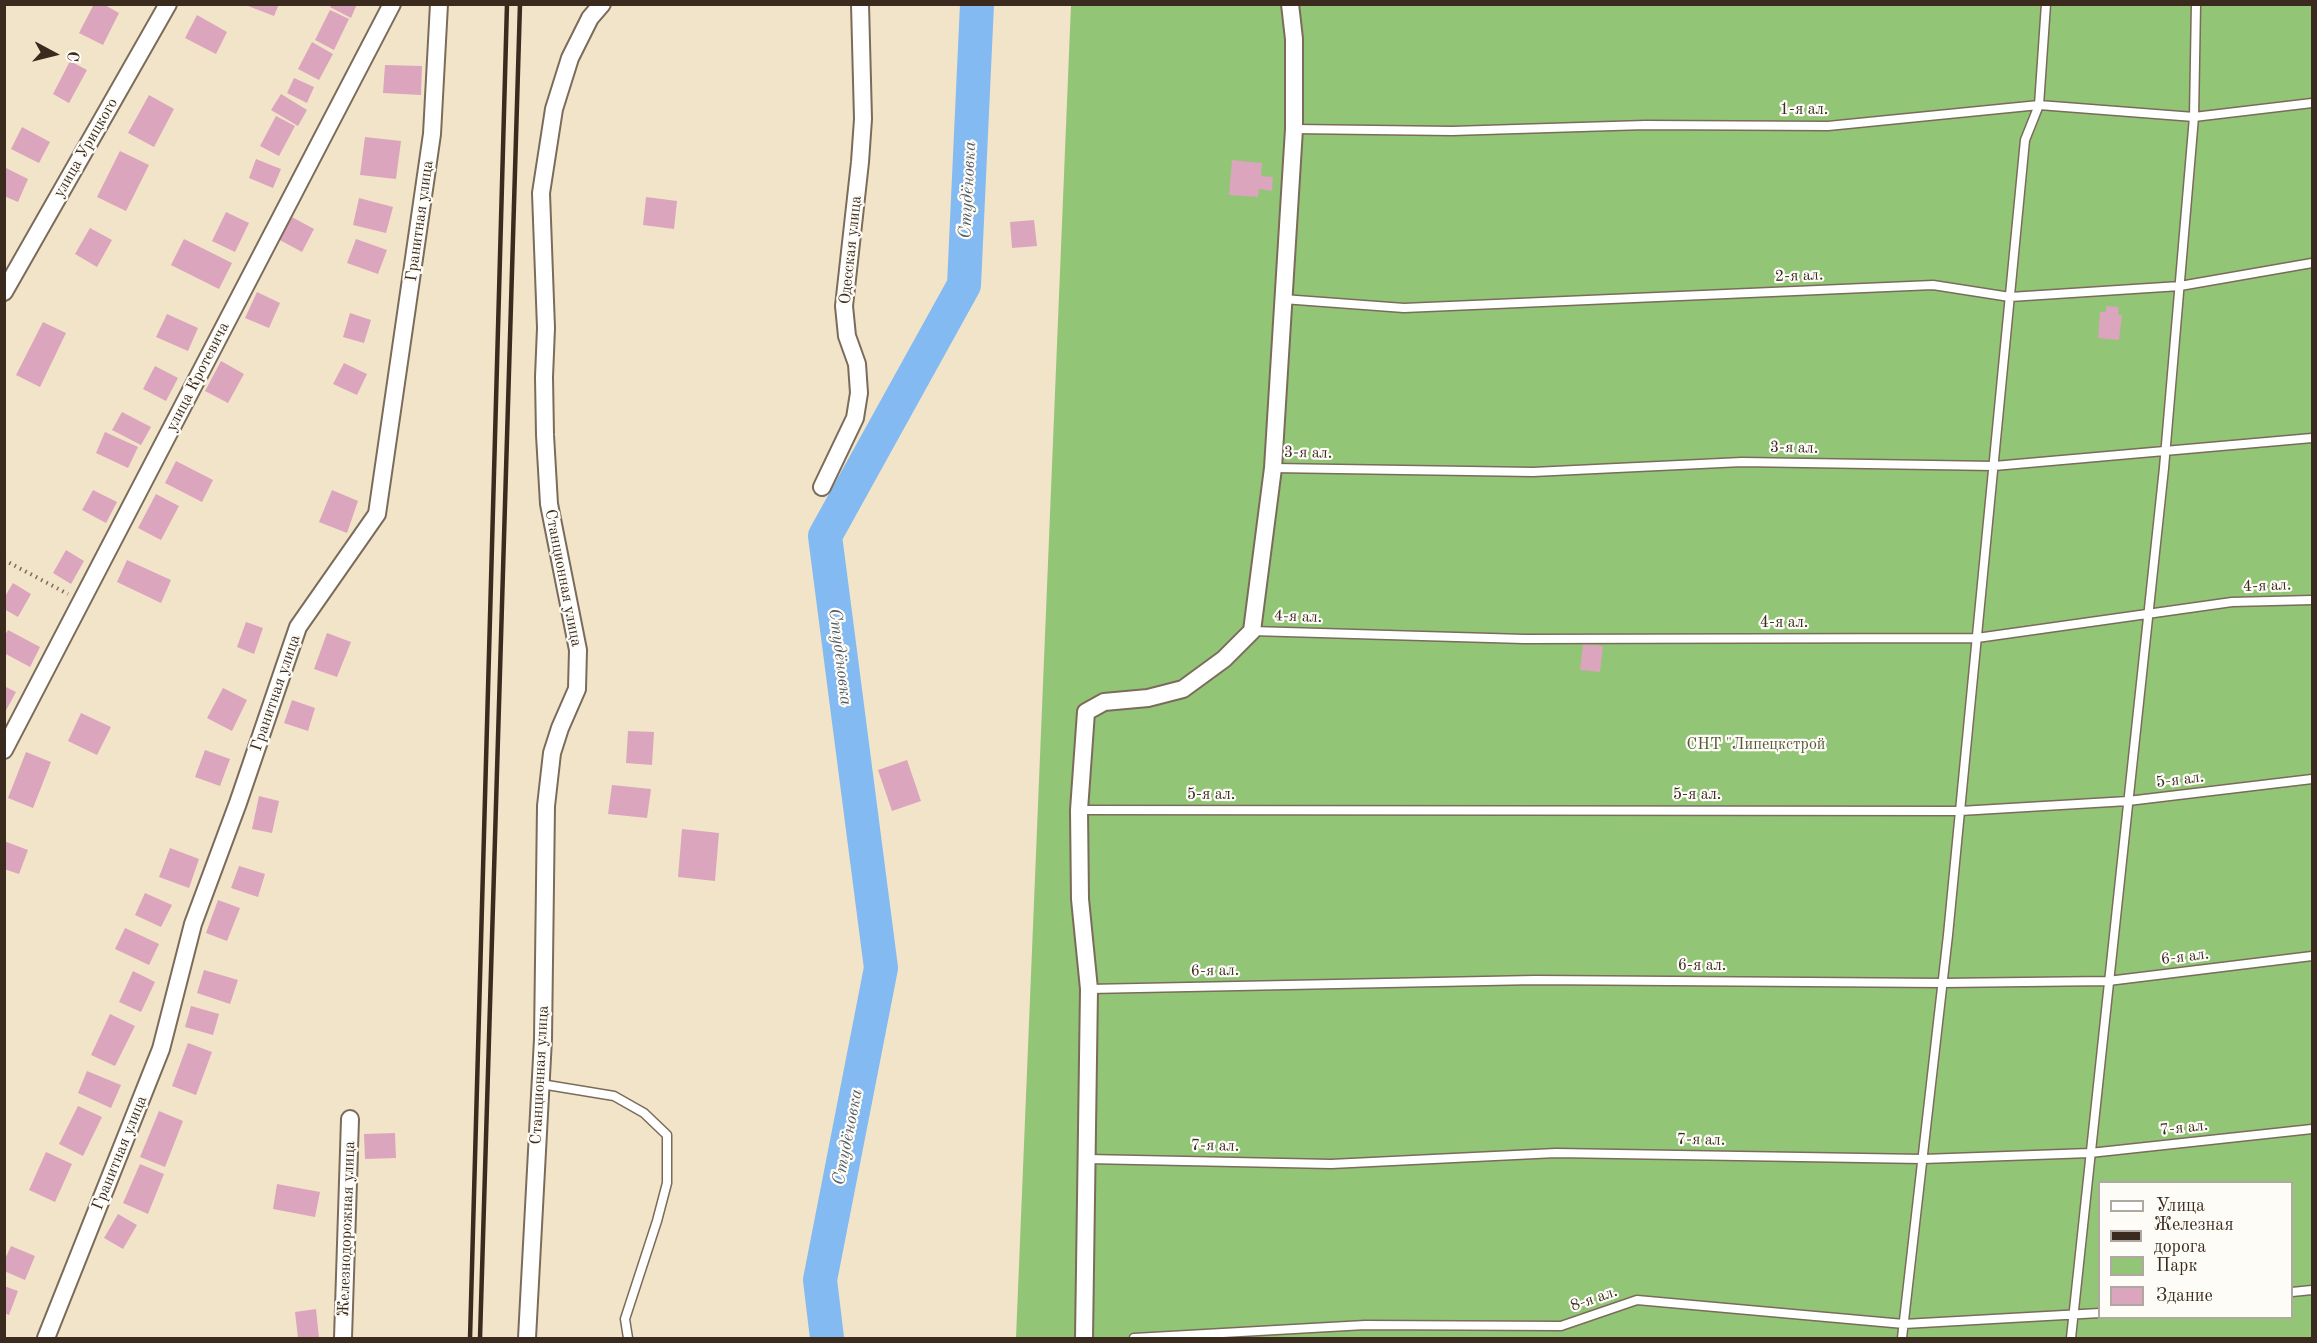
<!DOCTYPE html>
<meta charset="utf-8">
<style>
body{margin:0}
#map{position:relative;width:2317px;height:1343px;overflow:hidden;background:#f2e4c9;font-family:"Old Standard TT",serif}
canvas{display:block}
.frame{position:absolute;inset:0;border:6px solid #3b2a1e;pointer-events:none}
.legend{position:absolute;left:2098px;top:1181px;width:195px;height:138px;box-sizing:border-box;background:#fdfcf7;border:2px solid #afa8a0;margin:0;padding:8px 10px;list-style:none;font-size:18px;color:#3b2a1e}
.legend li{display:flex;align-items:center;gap:12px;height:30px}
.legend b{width:30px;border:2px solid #afa8a0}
.north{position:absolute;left:24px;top:24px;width:60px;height:60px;-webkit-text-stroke:4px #fdfcf7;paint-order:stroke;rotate:97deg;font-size:16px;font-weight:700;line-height:24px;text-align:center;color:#3b2a1e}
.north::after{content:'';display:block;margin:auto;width:21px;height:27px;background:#3b2a1e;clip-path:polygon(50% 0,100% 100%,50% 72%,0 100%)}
</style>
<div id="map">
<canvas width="2317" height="1343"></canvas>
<div class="frame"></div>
<ul class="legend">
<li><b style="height:8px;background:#fff"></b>Улица</li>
<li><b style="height:8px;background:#3b2a1e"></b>Железная дорога</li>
<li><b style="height:16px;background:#92c576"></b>Парк</li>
<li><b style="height:16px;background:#dba5bd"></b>Здание</li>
</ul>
<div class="north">С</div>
</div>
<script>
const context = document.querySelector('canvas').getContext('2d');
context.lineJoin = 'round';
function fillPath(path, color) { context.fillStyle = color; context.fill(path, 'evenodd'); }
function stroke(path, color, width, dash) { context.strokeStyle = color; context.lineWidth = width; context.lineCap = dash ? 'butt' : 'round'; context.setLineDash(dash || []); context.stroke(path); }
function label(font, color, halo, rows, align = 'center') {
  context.font = font + ' "Old Standard TT",serif'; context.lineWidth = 4.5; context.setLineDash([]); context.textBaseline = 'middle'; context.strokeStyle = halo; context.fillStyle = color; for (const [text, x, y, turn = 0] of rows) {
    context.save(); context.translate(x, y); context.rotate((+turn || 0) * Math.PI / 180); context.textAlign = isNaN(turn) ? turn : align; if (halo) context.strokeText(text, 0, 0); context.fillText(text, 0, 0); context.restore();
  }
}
fillPath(new Path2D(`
 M1071,5H2312V1338H1016ZM2100,1182H2292V1318H2100Z`), '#92c576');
stroke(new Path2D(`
 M827,1338L820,1280L881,968L825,536L964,285L977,4`), '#83baf2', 34);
fillPath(new Path2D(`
 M94,4H103L119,13L103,45L79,33Z
 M243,4H279L274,16Z
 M332,4H357L351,18L330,7Z
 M330,10L349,19L334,50L315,40Z
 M197,15L227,32L216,54L185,38Z
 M312,42L333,54L319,80L298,69Z
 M70,61L87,70L69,103L53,94Z
 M385,65L422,66L421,95L383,93Z
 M294,78L314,87L307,103L287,93Z
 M281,94L307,110L298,126L271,110Z
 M149,95L174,109L154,147L128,133Z
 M276,116L295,126L279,156L260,146Z
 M22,127L50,142L39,163L11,149Z
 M365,137L401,141L396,179L360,175Z
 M120,151L149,165L126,211L97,197Z
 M256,159L281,169L273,188L249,178Z
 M1232,160L1262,163L1261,176L1273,177L1272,191L1259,189L1258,197L1229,195Z
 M4,167L28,179L18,202L4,196Z
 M646,197L677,201L674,229L643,225Z
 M359,198L393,207L386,233L353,225Z
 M226,212L249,223L235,252L212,241Z
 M290,216L314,229L302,252L278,239Z
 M1034,220L1037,246L1012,248L1010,222Z
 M90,228L112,240L97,267L75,254Z
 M184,239L232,263L219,289L171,265Z
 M356,239L387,250L378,274L347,263Z
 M257,292L280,303L269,328L245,318Z
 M2106,306L2119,307L2118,315H2122L2119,340L2098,338L2100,312H2106Z
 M350,313L371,320L364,343L343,337Z
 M167,314L198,328L188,351L156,337Z
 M43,322L66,333L40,387L16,375Z
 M221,361L244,374L228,403L205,391Z
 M344,363L367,374L357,395L333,384Z
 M155,366L178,378L166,401L143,389Z
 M122,412L151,427L141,445L112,430Z
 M105,432L138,447L128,468L96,453Z
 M176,461L213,480L202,502L165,483Z
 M93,490L117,502L106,523L82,510Z
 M332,490L358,501L347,533L319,522Z
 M156,494L179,506L161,540L138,528Z
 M66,550L84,561L71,584L53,573Z
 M127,560L171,580L161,603L117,582Z
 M13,583L31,594L18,617L4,609V598Z
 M246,622L263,628L254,654L237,647Z
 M8,630L40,647L30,667L4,653V637Z
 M327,633L351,642L337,677L314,669Z
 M1583,644L1603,646L1600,672L1580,670Z
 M4,686L16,692L4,714Z
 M223,688L247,700L232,731L207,718Z
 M292,700L315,708L308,731L284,723Z
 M81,713L111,727L97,755L68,741Z
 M628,731L654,732L652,765L626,763Z
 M205,750L230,759L220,786L195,777Z
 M26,752L51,762L33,808L8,798Z
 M907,760L921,801L892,811L878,770Z
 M612,785L651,789L647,818L608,814Z
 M259,796L279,801L272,833L252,829Z
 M682,829L719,833L715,881L678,877Z
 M4,841L28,850L19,874L4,869Z
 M170,848L199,859L189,888L159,877Z
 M239,866L265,874L258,897L231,888Z
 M145,893L172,905L161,927L135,915Z
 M218,900L240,908L227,941L206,933Z
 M125,928L159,944L149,965L115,949Z
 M204,970L238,980L230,1004L197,993Z
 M133,971L155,982L141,1012L119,1002Z
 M191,1006L219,1014L213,1035L185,1027Z
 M110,1014L135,1026L115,1066L91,1055Z
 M188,1043L212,1052L196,1095L172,1086Z
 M87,1071L121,1085L111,1108L78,1093Z
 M78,1106L102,1117L83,1156L59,1144Z
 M159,1111L183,1121L165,1167L140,1157Z
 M395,1133L396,1158L365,1159L364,1134Z
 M46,1152L72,1164L55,1202L29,1190Z
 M140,1164L164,1174L148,1214L123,1203Z
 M277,1184L320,1192L315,1217L273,1209Z
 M118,1214L137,1225L123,1249L104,1238Z
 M11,1246L35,1256L25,1280L4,1271V1261Z
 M4,1286L18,1291L9,1315L4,1313Z
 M316,1309L319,1338H298L295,1312Z`), '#dba5bd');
const service = new Path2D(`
 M1294,129L1452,131L1645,125L1828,126L2039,105L2194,117L2312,103
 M1283,299L1404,308L1933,285L2010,297L2180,286L2312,263
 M1273,468L1533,472L1742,462L1994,466L2312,438
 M1252,631L1524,639L1977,638L2232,602L2312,600
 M1079,810L1960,811L2128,801L2312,779
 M1089,989L1535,980L1943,983L2108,981L2312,956
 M541,1084L614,1096L644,1113L667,1135V1183L657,1221L625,1319L628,1338
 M1087,1159L1331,1164L1556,1153L1923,1159L2090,1153L2312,1129
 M2292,1292L2312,1290
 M1134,1338L1365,1325L1561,1326L1637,1300L1904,1324L2100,1313
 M1902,1338L1948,935L2025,140L2039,105L2046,4
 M2071,1338L2164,468L2194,117L2196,4`);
const minor = new Path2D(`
 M4,292L168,4
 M822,487L855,418L859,393L857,364L847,336L844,306L860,162L863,119L860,4
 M4,750L392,4
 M46,1338L161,1049L193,924L238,803L298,627L377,514L432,134L439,4
 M343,1338L350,1119
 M527,1338L543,1039L546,806L552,753L560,728L577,689L578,650L549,504L545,435L544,377L546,328L541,193L554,109L570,58L590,18L602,4
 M1084,1338L1089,989L1080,899L1079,810L1086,712L1104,702L1148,698L1183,689L1224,659L1252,631L1273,468L1294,129V39L1290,4`);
stroke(service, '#7b6b5a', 11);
stroke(minor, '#7b6b5a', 20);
stroke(new Path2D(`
 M4,560L68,594`), '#7b6b5a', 4, [1.5, 4.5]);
stroke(service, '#fff', 8);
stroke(minor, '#fff', 16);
stroke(new Path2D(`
 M470,1338L507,4
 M480,1338L520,4`), '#3b2a1e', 4.5);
label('16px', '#3b2a1e', '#fdfcf7', [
 ["1-я ал.",1804,110],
 ["улица Урицкого",86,148,-60],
 ["Гранитная улица",420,221,-82],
 ["Одесская улица",851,250,-84],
 ["2-я ал.",1799,276,-2],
 ["улица Кротевича",198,377,-63],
 ["3-я ал.",1794,448,1],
 ["3-я ал.",1308,453,1],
 ["Станционная улица",563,578,79],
 ["4-я ал.",2267,586,-2],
 ["4-я ал.",1298,617,2],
 ["4-я ал.",1784,623],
 ["Гранитная улица",276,693,-71],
 ["5-я ал.",2180,780,-7],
 ["5-я ал.",1211,795],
 ["5-я ал.",1697,795],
 ["6-я ал.",2185,957,-7],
 ["6-я ал.",1702,966],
 ["6-я ал.",1215,971,-1],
 ["Станционная улица",540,1075,-87],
 ["7-я ал.",2184,1128,-6],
 ["7-я ал.",1701,1140,1],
 ["7-я ал.",1215,1146,1],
 ["Гранитная улица",120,1153,-68],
 ["Железнодорожная улица",347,1229,-88],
 ["8-я ал.",1594,1299,-19]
]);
label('16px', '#555838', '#fdfcf7', [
 ["СНТ \"Липецкстрой",1756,745]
]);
label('italic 18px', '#545c68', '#fdfcf7', [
 ["Студёновка",968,190,-87],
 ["Студёновка",840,657,83],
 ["Студёновка",848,1137,-79]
]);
</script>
